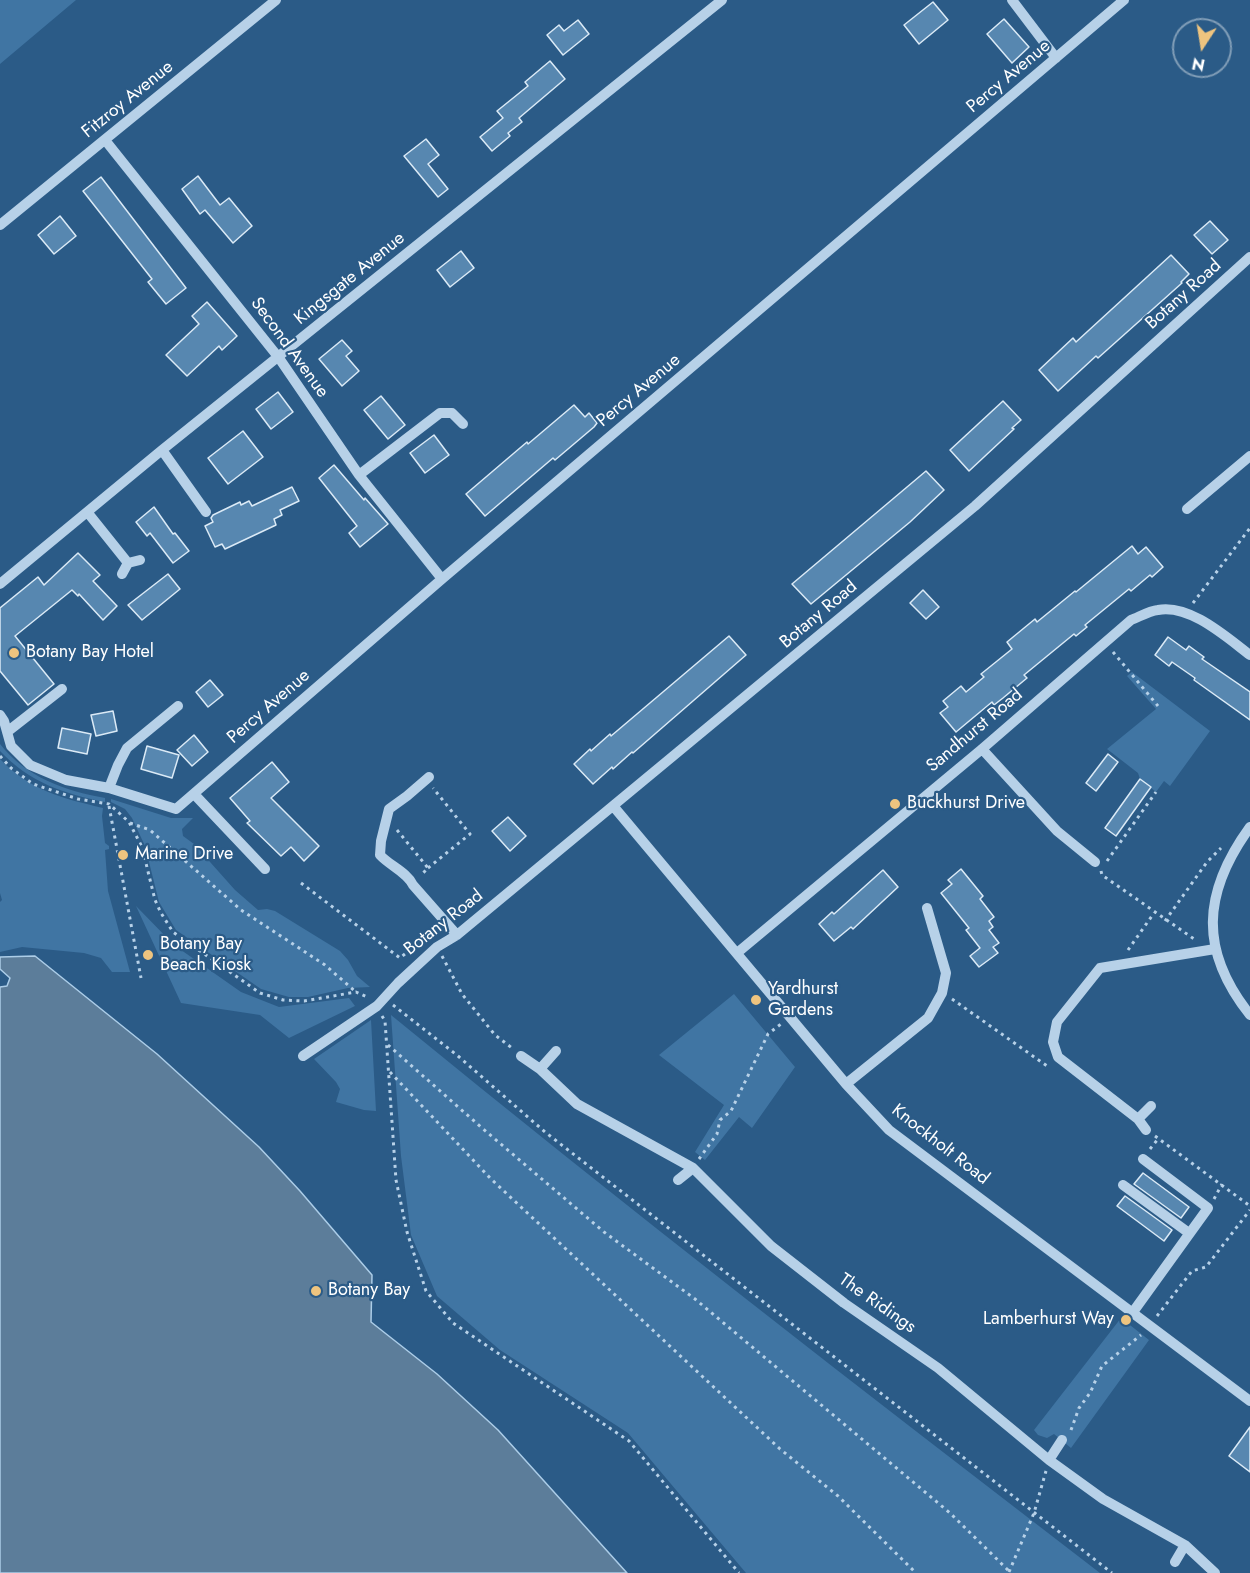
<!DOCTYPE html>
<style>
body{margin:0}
#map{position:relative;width:1250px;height:1573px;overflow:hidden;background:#2b5b87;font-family:Jost,sans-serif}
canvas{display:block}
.north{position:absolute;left:1172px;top:18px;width:60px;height:60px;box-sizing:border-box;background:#2b5b87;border:2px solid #809db7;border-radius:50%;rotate:192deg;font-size:16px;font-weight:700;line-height:24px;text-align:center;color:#fff}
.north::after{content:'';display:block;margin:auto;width:21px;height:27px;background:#eec47f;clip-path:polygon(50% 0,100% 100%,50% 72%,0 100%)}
</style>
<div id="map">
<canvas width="1250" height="1573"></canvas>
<div class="north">N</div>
</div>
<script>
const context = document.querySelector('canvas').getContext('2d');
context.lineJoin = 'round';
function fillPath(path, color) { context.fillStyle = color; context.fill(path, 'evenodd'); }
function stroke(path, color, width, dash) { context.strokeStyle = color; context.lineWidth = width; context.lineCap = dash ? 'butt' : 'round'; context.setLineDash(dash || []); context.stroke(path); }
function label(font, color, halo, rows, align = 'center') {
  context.font = font + ' Jost,sans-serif'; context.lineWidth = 4.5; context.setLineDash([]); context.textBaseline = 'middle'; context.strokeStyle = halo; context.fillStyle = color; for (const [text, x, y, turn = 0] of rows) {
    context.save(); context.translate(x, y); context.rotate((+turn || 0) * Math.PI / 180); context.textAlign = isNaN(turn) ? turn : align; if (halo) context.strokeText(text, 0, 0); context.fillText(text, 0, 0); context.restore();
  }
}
fillPath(new Path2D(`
 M0,0H76L0,64Z
 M1132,672L1210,731L1170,786L1164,781L1156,792L1140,779L1138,773L1107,749L1156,709L1127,676Z
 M0,744C26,777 65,791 105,798V802C64,794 29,782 0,751Z
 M0,759C31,791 62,798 103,808L102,816L105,843L109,846V849L105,850L108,891L130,972H112L101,958L84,953L22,947L0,952V902L2,900L0,893Z
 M111,799L171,818H193L182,829L183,836L194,844L235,890L258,910L267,909L275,911L340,951L348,960L357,976L370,987L348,988L308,997H289L261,989L176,930L159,902L145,846L132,818L125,809L111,802Z
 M136,906L174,945L241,992L279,1007L349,998L355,1006L289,1038L260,1015L181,1003Z
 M734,994L795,1067L752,1128L739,1117L705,1160L695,1152L724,1105L659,1055Z
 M391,1015C624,1206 862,1390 1100,1573H746L628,1433L500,1350L437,1296L411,1235L401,1156Z
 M371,1020L376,1111L364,1110L336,1102L340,1089L336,1082L314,1059Z
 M1121,1318L1149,1340L1071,1448L1054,1434L1047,1438L1038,1435L1034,1430Z`), '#4075a3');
const water = new Path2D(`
 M35,956L157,1054L259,1147L300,1191L372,1275L371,1322L437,1374L498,1430L627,1573H0V987L7,986L10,978L0,969V957Z`);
fillPath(water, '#5c7d9a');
stroke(water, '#accde8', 1.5);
const building = new Path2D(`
 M933,2L948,20L919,44L904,25Z
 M1004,19L1029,47L1012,63L987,34Z
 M578,20L589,34L563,55L547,35L559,25L564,31Z
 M550,61L565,79L519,118L522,122L508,133L510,136L492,151L480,137L503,118L497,111L528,86L525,82Z
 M426,139L439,155L428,164L448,189L438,197L404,156Z
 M198,176L220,205L229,198L252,226L233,243L205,210L200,214L182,189Z
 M101,177L186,288L166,304L148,282L152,279L83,191Z
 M60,216L76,236L54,254L38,235Z
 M1210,221L1228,240L1212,254L1194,235Z
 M461,251L474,268L450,287L437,270Z
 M1171,255L1189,274L1181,282L1182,283L1098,358L1096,356L1058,391L1039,370L1073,338L1076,342Z
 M207,302L237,336L222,350L219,346L187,376L166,355L199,324L192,316Z
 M342,340L352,351L346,356L359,371L342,386L319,359Z
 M278,392L293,412L271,429L256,409Z
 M381,396L405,425L388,439L364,410Z
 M1003,401L1021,420L1012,428L1014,429L969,471L950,450Z
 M574,405L585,417L589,413L597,423L594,427L555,460L553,458L485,516L466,494L527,442L528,444Z
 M243,431L263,457L228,484L208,458Z
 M434,435L449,455L425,473L410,453Z
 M334,465L364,500L365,498L388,524L360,547L349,533L357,526L319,478Z
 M926,471L944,490L910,522L811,604L792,584Z
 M292,487L299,501L280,510L282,515L274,519L276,525L225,549L222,544L215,547L205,526L213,522L211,518L213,515L240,502L241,505L249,501L252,506Z
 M154,507L173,534L175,533L189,551L173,563L150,533L147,536L136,522Z
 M1132,546L1138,554L1146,547L1163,567L1152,577L1150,575L1131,591L1129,589L1085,625L1087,627L1076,636L1074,634L1024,675L1027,678L1003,698L994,705L992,702L956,732L940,713L948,707L943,701L961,686L966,692L984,677L981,674L1012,649L1007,642L1035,619L1037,622L1075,591L1076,592Z
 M78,553L100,575L93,581L117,606L103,620L79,594L78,596L72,590L15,636L54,684L28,705L0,671V608L38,577L44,585Z
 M168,574L180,589L142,620L128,605Z
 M923,590L939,607L926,619L910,603Z
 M729,636L746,655L633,753L632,752L613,769L612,767L593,784L574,764L590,749L591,751L610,734L611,736Z
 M1168,637L1186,650L1189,646L1204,657L1202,659L1250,692V720L1194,680L1195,678L1172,662L1169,666L1155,655Z
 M210,680L223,695L208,707L196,692Z
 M113,711L117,731L96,736L91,715Z
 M62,728L91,734L87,754L58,748Z
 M194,735L208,752L192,766L177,750Z
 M147,746L179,755L172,778L141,769Z
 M1108,754L1118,762L1096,791L1086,783Z
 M272,762L289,782L271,798L319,846L304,861L291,847L281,856L247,823L250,821L230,798Z
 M1140,779L1151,787L1116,836L1105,828Z
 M508,817L526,836L510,851L492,831Z
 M961,869L983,896L980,899L994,917L989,921L993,927L989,930L999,943L993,947L998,953L979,967L970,956L980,948L966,930L969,928L941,893L952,884L948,880Z
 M883,870L898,887L853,929L851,927L834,941L819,924L832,912L834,914Z
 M1143,1173L1189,1207L1181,1218L1134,1184Z
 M1125,1196L1172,1230L1164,1241L1117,1206Z
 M1250,1427V1472L1229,1456Z`);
fillPath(building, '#5787b0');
stroke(building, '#dbeaf6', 1.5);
stroke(new Path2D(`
 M1193,603L1250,528
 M1113,652L1158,706
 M0,756L11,768L33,784L78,799L109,804L129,822L142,847L155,900L161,913L173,932L260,993L283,1000L304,1001L356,992L367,997
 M109,806L141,978
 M130,823L150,830L241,910L325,965L356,992
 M397,830L428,868L422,874L423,875
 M1107,861L1156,792
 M428,868L470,834L433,788
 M1101,871L1102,875L1194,939
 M301,883L400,958L437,928
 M1165,921L1207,862L1221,848
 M1128,950L1154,913
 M442,956L462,994L495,1035L512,1048
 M952,999L1047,1066L1050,1064
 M393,1005L458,1056L545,1132L1112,1573
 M382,1016L385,1021L396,1180L407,1232L426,1291L453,1323L629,1441L739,1573
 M388,1045L482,1128L604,1232L695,1299L950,1513L1011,1573
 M390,1072L491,1179L780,1449L838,1496L916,1573
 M1155,1136L1250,1206
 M1150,1149L1158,1139
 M699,1159L717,1134L720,1120L731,1111L768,1034L781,1024
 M1214,1199L1222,1184
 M1157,1316L1192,1271L1206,1267L1250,1210
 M1071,1430L1079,1408L1090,1393L1102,1366L1141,1335
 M1009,1572L1034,1513L1046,1471`), '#b7d1e8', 3, [3, 4.5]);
stroke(new Path2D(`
 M1012,0L1056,58
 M105,140L279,358L359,475L442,579
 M0,225L276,0
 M162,450L206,512
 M359,475L440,413H452L463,424
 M1187,509L1250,456
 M88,513L128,563
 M122,574L128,563L140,560
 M0,584L162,450L722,0
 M0,715L4,721L11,746L30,765L66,780L109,788L176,809L442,579L1124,0
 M7,732L62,689
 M982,749L1057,831L1095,862
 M429,777L407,796L389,809L381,841L380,855C390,866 407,872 413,885L457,935
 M109,788L118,765L127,748L178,706
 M194,794L265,869
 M614,807L846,1084L889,1130L1250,1401
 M1250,827C1202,893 1199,951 1250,1015
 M737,953L982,749L1131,620C1139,617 1149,611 1158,610C1190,604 1226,637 1250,655
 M303,1056L377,1006L398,983L437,947L457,935L975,506L1250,257
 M521,1056L540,1069L577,1104L693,1168L771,1246L844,1303L938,1368L1049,1460L1103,1499L1185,1545L1215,1573
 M540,1069L556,1051
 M846,1084L928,1018L942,993L946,973L927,908
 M1138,1119L1151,1106
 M1146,1130L1138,1119L1058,1057L1053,1042L1057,1022L1100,968L1215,949
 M678,1180L693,1168
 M1123,1185L1189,1233
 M1133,1312L1208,1208L1143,1159
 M1049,1460L1062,1440
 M1175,1562L1185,1545`), '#b7d1e8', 10);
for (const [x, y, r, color] of [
 [14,653,6,"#eec47f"],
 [895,804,6,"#eec47f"],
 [123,855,6,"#eec47f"],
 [148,955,6,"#eec47f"],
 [756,1000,6,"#eec47f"],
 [316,1291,6,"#eec47f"],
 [1126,1320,6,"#eec47f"]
]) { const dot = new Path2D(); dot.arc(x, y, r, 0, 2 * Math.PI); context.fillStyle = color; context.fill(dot); stroke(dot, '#2b5b87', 2); }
label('18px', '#fff', '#2b5b87', [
 ["Percy Avenue",1009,77,-40],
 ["Fitzroy Avenue",128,100,-39],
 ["Kingsgate Avenue",350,279,-39],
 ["Botany Road",1184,295,-42],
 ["Second Avenue",289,348,54],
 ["Percy Avenue",639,391,-40],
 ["Botany Road",819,615,-40],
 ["Percy Avenue",269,707,-41],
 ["Sandhurst Road",975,731,-40],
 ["Botany Road",444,923,-38],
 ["Knockholt Road",940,1145,38],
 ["The Ridings",877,1304,35]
]);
label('18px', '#fff', '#2b5b87', [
 ["Botany Bay Hotel",26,653],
 ["Buckhurst Drive",907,804],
 ["Marine Drive",135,855],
 ["Botany Bay",160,945],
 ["Beach Kiosk",160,966],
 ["Yardhurst",768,990],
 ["Gardens",768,1011],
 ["Botany Bay",328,1291],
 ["Lamberhurst Way",1114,1320,"right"]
], 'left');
</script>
